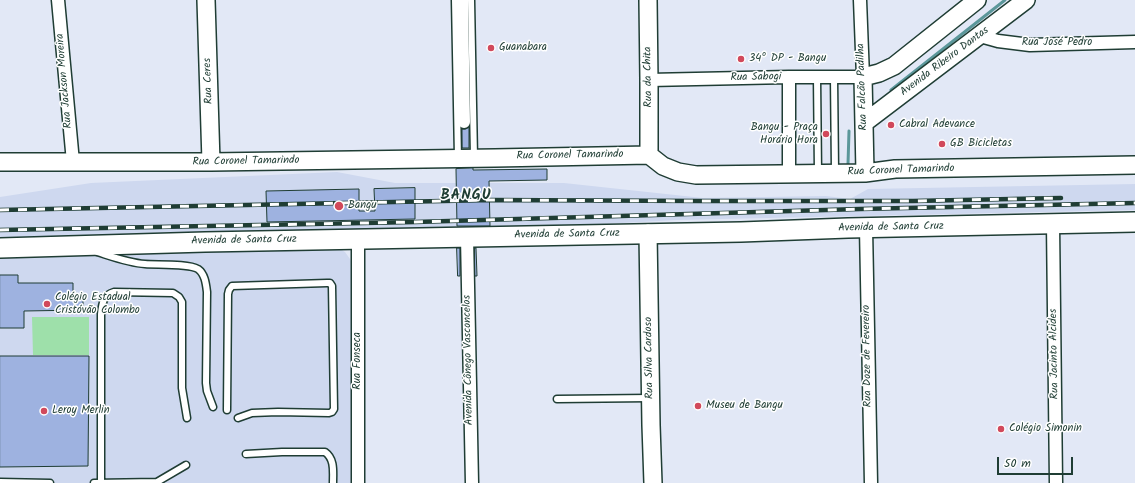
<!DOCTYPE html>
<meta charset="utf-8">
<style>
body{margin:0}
#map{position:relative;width:1135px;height:483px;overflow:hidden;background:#e2e8f6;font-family:Kalam,sans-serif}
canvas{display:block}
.scale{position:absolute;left:997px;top:457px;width:76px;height:18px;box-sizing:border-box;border:2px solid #1f3d34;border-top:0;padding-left:5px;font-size:12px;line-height:14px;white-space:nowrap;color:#1f3d34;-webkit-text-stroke:3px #fff;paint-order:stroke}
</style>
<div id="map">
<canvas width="1135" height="483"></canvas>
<div class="scale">50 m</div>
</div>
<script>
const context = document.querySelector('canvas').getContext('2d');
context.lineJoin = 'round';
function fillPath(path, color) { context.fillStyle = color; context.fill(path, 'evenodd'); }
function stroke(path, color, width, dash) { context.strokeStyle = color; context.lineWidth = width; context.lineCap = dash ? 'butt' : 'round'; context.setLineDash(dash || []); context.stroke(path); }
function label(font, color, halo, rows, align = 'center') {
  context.font = font + ' Kalam,sans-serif'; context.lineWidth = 3; context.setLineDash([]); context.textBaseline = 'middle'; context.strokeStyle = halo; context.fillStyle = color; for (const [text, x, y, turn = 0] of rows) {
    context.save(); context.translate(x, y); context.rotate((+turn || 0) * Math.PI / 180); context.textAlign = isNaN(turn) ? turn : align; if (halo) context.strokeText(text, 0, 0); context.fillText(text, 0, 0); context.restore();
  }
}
fillPath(new Path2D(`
 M337,172L395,183H564L703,198L826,196L850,199L868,189L1135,184V210L677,220L531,228L0,241V197L91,183Z
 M337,248L340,249L345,252L350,259L352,263L351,278L353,483H0V257Z`), '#ced8ef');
fillPath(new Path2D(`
 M32,317H89V355H33Z`), '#9ee0aa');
stroke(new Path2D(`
 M891,90L1005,0
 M848,164L849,131`), '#5b979a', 3);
const building = new Path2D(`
 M469,127V148H462V129H465Z
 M473,168V170L547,169V180L489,181L490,226H457L456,169Z
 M415,188V219L267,222L266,191L359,189V211H375L374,189Z
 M457,248H460V276H458Z
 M475,248H476L477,276H475Z
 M0,275H18V283H73V297L83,298V310L24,311V328H0Z
 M0,356H89L88,466L0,467Z`);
fillPath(building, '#9eb2e0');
stroke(building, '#1f3d34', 1);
const lane = new Path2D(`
 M455,0L458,158
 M471,0L474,157
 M817,77L818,173
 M834,77L835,171
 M97,252C113,257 129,263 145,264C157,265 188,263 198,269C205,274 206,284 207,292L206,383L207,391L213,407
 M557,399L650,398
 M227,410L228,294L229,290L232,286L327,283H330L332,286L334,409L332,412L329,413L278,412L252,413L238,418
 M246,454L282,452H325C335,459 333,472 333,483
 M0,482L50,483
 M94,483L157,482L186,465
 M101,483V314C102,304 103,295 114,292L173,293L179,297L182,302V388L187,418`);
const street = new Path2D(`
 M58,0L73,162
 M462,0L464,122
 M980,36L998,41L1030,45L1135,42
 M649,80L789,77H863L860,0
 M789,174V77
 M1053,224L1056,483
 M866,228L871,483
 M467,237L472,483
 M358,483V239`);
const secondary = new Path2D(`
 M206,0L211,162
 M648,0L649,80V155
 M864,123L1026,0
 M0,162H211L495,158L649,155L663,166L678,172L696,175L865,173L895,169L1135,165
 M865,173L863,77L879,73L894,66L977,0
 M648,233L651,425L653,483`);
const primary = new Path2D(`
 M0,248L205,242L741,232L848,228L1135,222`);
stroke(lane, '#1f3d34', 9);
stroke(street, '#1f3d34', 15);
stroke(secondary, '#1f3d34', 20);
stroke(primary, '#1f3d34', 22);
stroke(lane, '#fff', 6);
stroke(street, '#fff', 12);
stroke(secondary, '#fff', 17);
stroke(primary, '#fff', 19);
const rail = new Path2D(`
 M0,210L492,200L700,201H913L1061,198
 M0,230L415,222L860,209L1135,203`);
stroke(rail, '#1f3d34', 4.5);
stroke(rail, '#fff', 3, [9]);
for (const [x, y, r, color] of [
 [491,48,4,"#d1495b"],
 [741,59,4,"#d1495b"],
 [891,125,4,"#d1495b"],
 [826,134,4,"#d1495b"],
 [942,144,4,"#d1495b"],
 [339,206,5,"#d1495b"],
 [47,304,4,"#d1495b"],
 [698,406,4,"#d1495b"],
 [44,411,4,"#d1495b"],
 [1001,429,4,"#d1495b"]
]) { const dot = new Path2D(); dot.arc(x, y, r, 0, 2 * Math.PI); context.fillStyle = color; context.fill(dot); stroke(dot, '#fff', 1.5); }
label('11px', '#1f3d34', '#fff', [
 ["Rua José Pedro",1057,43],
 ["Avenida Ribeiro Dantas",945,62,-37],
 ["Rua da Chita",649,77,-91],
 ["Rua Sabogi",756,78,-1],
 ["Rua Jackson Moreira",65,81,-95],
 ["Rua Ceres",209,81,-92],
 ["Rua Falcão Padilha",863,87,-92],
 ["Rua Coronel Tamarindo",570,156,-1],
 ["Rua Coronel Tamarindo",246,162,-1],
 ["Rua Coronel Tamarindo",901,171,-2],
 ["Avenida de Santa Cruz",891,228,-1],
 ["Avenida de Santa Cruz",567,235,-1],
 ["Avenida de Santa Cruz",244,241,-1],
 ["Rua Jacinto Alcides",1055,354,-91],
 ["Rua Doze de Fevereiro",868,356,-91],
 ["Rua Silva Cardoso",650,358,-91],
 ["Avenida Cônego Vasconcelos",469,360,-91],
 ["Rua Fonseca",358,361,-90]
]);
label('11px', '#1f3d34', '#fff', [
 ["Guanabara",499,48],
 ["34º DP - Bangu",749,59],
 ["Cabral Adevance",899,125],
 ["Bangu - Praça",818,128,"right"],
 ["Horário Hora",818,141,"right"],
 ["GB Bicicletas",950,144],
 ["Bangu",348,206],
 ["Colégio Estadual",55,298],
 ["Cristóvão Colombo",55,311],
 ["Museu de Bangu",706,406],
 ["Leroy Merlin",52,411],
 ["Colégio Simonin",1009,429]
], 'left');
context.letterSpacing = '1px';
label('bold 15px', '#1f3d34', '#fff', [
 ["BANGU",466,196]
]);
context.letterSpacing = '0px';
</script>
